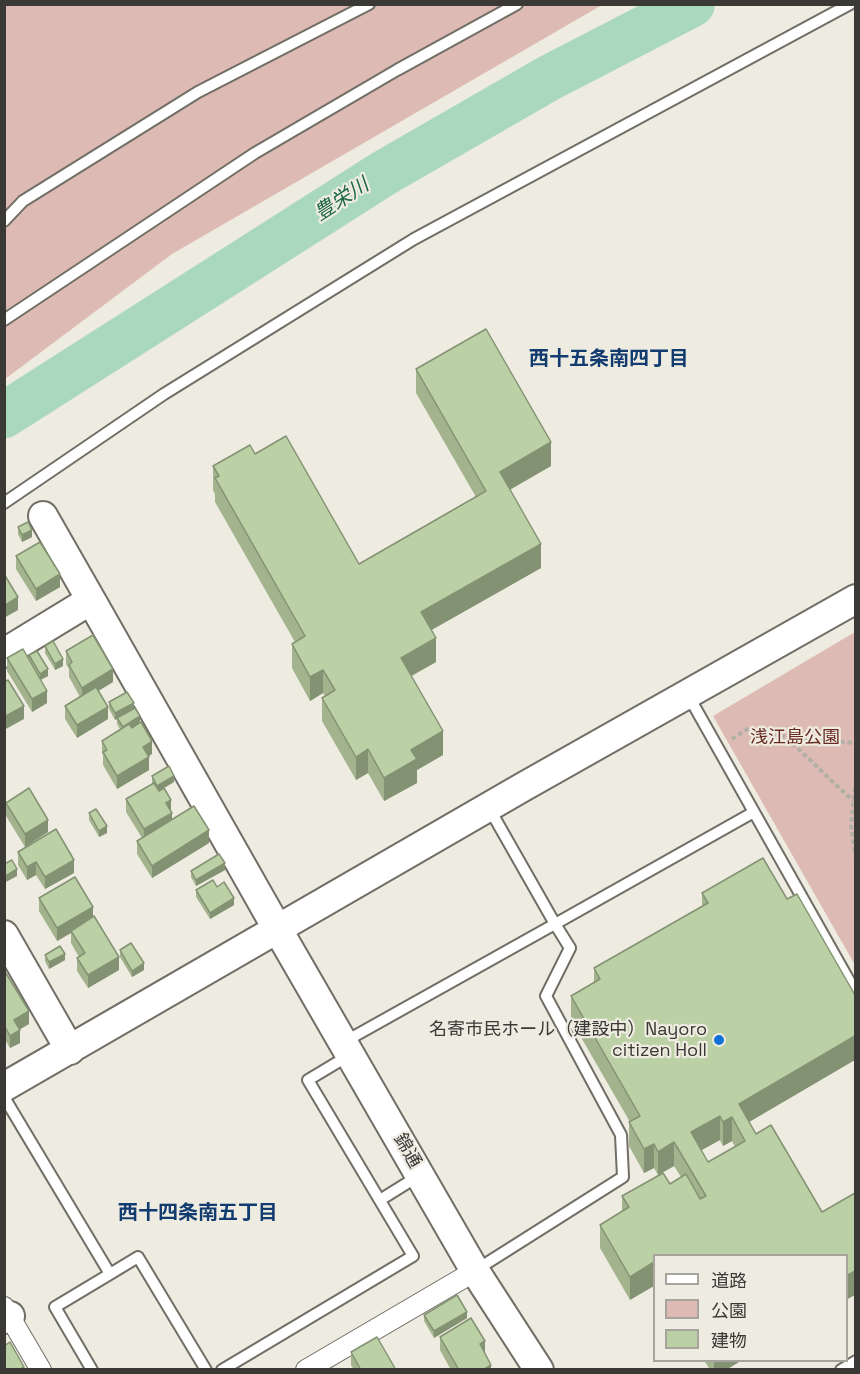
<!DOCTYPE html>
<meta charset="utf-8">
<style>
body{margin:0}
#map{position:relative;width:860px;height:1374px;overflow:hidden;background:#eeebe1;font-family:"Space Grotesk","Noto Sans JP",sans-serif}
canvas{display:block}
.frame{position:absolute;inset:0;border:6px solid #3a3935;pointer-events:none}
.legend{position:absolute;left:653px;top:1254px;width:195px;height:108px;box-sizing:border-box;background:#eeebe1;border:2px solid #a6a49c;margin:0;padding:8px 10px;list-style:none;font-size:18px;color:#3a3935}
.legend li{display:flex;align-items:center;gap:12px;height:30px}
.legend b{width:30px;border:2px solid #a6a49c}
</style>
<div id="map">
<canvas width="860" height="1374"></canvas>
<div class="frame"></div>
<ul class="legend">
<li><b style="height:8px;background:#fff"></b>道路</li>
<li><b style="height:16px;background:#ddbbb4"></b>公園</li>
<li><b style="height:16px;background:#bcd0a5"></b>建物</li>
</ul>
</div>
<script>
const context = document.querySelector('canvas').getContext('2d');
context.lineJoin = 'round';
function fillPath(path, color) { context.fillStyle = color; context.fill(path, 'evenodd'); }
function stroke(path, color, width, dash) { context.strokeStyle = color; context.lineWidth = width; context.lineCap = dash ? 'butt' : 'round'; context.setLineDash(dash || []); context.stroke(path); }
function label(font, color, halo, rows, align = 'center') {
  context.font = font + ' "Space Grotesk","Noto Sans JP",sans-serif'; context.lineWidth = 4.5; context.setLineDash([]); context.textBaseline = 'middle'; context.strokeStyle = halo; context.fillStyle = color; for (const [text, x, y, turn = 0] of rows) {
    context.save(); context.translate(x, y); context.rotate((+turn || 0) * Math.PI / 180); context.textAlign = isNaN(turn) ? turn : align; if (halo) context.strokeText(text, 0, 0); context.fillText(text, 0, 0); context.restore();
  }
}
fillPath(new Path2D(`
 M5,5H602L172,254L5,379Z
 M855,632V965L713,716Z`), '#ddbbb4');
stroke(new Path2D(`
 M4,415L384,173L549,78L692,4`), '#a9d8bd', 46);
const lane = new Path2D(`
 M4,221L23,201L198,92L369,4
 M4,320L255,153L397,70L517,4
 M4,503L164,394L414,239L850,4
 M688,695L856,993
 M489,808L555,924L754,812
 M344,1042L555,924L570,948L546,996L621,1135L623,1177L476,1270
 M4,1097L110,1274L55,1307L92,1370
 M380,1200L420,1175
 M110,1274L138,1257L206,1370
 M222,1370L413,1256L308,1080L348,1056
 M841,1370L856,1361`);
const street = new Path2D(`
 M4,1307L41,1370
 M306,1370L475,1271`);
const secondary = new Path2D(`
 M43,516L91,600
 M4,653L91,600L278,930L475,1271L539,1370
 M4,935L70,1050
 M4,1087L523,787L856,599
 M4,1319L10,1316`);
stroke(lane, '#706e65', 14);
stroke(street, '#706e65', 22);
stroke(secondary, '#706e65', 32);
stroke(new Path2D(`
 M787,738L853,801
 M732,739L749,728L787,737L856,743
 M856,780L851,825L856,859`), '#b2afa7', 4, [4.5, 3]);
stroke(lane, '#fff', 10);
stroke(street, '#fff', 20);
stroke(secondary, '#fff', 28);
fillPath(new Path2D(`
 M416,369L551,466L510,490L541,568L431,630L436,662L412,676L443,755L417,770V783L384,801L368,773L356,780L322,721V698L325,696L323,693L310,701L292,668V644L295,642L215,502V494L213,490V466L255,454L359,564L476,497L416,393Z
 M18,527L32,537L22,542L18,534Z
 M16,556L60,587L36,601L16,569Z
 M45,646L63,666L55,670L45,653Z
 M66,651L113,682L98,691L108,719L77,738L65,719V706L80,697L69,677V669L66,664Z
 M29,655L48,676L41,680L47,703L32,712L7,671V658L29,660Z
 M109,702L134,708L152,754L148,756L149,770L117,789L103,765V755L102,753V741L120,729L117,724V719L115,720L109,709Z
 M152,776L174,782L164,788L171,812L172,820L209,843L152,878L137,854V841L142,838L126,812V799L152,784Z
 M6,803L48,832L25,847L6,816Z
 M89,813L107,833L99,837L89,820Z
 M18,852L74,873L45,889L36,875L27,880L18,865Z
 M763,858L749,1122L855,1295L654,1256L630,1300L600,1248V1225L622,1211V1196L670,1184L681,1177L674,1166L658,1175L654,1168L644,1173L629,1146V1122H630L571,1020V996L594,982V968L702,906V893ZM720,1140L723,1146L732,1141L735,1147L708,1162L701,1150Z
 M225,870L196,886L191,877V871Z
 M217,887L234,905L210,919L196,897V890Z
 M39,898L93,917L119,970L88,988L77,971V958L79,957L71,943V933L57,941L39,911Z
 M120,950L144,970L132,977L120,957Z
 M45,955L65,960L49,969L45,961Z
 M4,970L29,1024L19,1029L20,1043L10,1048L4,1038Z
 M424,1315L467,1318L434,1338L424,1321Z
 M440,1337L485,1353L491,1370H451L440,1350Z
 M351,1352L396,1370H354L351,1365Z
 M704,1360H742L726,1370H710Z`), '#a2b38e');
fillPath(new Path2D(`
 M551,442V466L500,495V472Z
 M32,530V537L22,542V535Z
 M541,544V568L421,636V612Z
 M60,574V587L36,601V589Z
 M18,597V610L4,618V606Z
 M436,638V662L401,681V658Z
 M63,659V666L55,670V664Z
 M48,669V676L40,680V674Z
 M113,669V682L82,701V688Z
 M323,670V693L310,701V677Z
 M47,691V703L32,712V699Z
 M134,703V709L115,720V713Z
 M24,706V719L4,730V717Z
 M108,707V719L77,738V725Z
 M140,716V723L123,733V727Z
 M443,731V755L417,770V783L384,801V778L411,750Z
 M152,741V754L143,760V747Z
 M368,749V773L356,780V757Z
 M149,757V770L117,789V776Z
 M174,776V782L157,792V786Z
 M171,800V813L166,803Z
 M172,813V826L144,842V829Z
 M48,820V832L25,847V834Z
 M107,826V833L99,837V831Z
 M209,830V843L152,878V866Z
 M74,860V873L45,889V877Z
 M36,862V875L27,880V867Z
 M225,863V870L196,886V880Z
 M17,869V876L4,883V877Z
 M234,898V905L210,919V913Z
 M93,907V920L71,931V933L57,941V928Z
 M65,954V960L49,969V962Z
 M119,957V970L88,988V975Z
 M144,963V970L132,977V971Z
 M29,1011V1024L14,1033V1020Z
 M20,1030V1043L10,1048V1036Z
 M855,1036V1060L739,1128V1104Z
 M720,1116V1140L691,1156V1132Z
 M732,1117V1141L723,1146V1122Z
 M674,1142V1166L658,1175V1152Z
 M654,1144V1168L644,1173V1149Z
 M654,1262V1286L630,1300V1277Z
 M855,1271V1295L846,1300V1276Z
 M467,1312V1318L434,1338V1331Z
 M485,1341V1354L480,1344Z
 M714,1360H742L726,1370H714Z
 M491,1365V1370H483Z`), '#849274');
const building = new Path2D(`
 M486,329L551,442L500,472L541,544L421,612L436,638L401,658L443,731L411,750L417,759L384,778L368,749L356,757L322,698L335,690L323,670L310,677L292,644L305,636L215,478L219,476L213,466L250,445L255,454L286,436L359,564L486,491L416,369Z
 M28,522L32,530L22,535L18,527Z
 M40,542L60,574L36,589L16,556Z
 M4,574L18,597L4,606Z
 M93,635L113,669L82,688L69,665L72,662L66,651Z
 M53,641L63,659L55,664L45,646Z
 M23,649L47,691L32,699L7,658Z
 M37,651L48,669L40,674L29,655Z
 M8,680L24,706L4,717V682Z
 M96,687L108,707L77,725L65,706Z
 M127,692L134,703L115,713L109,702Z
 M135,708L140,716L123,727L117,718Z
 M141,722L152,741L143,747L149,757L117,776L103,752L107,750L102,741L129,724L132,728Z
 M169,766L174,776L157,786L152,776Z
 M154,783L159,791L164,788L171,800L166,803L172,813L144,829L126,799Z
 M29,788L48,820L25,834L6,803Z
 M194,806L209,830L152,866L137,841Z
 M96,809L107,826L99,831L89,813Z
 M56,829L74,860L45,877L36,862L27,867L18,852Z
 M219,854L225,863L196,880L191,871Z
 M763,858L787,899L797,894L855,995V1036L739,1104L756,1134L771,1125L822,1212L855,1193V1271L846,1276V1256H654V1262L630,1277L600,1225L629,1207L622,1196L663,1173L670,1184L686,1174L700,1199L706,1196L674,1142L658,1152L654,1144L644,1149L629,1122L640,1116L571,996L600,979L594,968L708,903L702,893ZM720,1116L723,1122L732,1117L745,1141L708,1162L691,1132Z
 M12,860L17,869L4,877V864Z
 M75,877L93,907L57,928L39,898Z
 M213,880L217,887L224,882L234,898L210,913L196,890Z
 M94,916L119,957L88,975L77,958L85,953L71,931Z
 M131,943L144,963L132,971L120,950Z
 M60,946L65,954L49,962L45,955Z
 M4,970L29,1011L14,1020L20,1030L10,1036L4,1025Z
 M457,1295L467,1312L434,1331L424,1315Z
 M471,1318L485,1341L480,1344L491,1365L483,1370H459L440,1337Z
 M377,1337L396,1370H361L351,1352Z
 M10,1342L24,1367L19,1370H4V1346Z`);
fillPath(building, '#bcd0a5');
stroke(building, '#849274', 1.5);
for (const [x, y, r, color] of [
 [719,1040,6,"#1170d8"]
]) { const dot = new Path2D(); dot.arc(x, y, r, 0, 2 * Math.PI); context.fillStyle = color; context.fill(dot); stroke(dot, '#eeebe1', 2); }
label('18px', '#692b21', '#eeebe1', [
 ["浅江島公園",795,738]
]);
label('18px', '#3a3935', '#eeebe1', [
 ["名寄市民ホール（建設中）Nayoro",707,1030],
 ["citizen Holl",707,1051]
], 'right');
label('18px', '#3a3935', '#eeebe1', [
 ["錦通",407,1151,60]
]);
label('italic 20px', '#1a6644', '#eeebe1', [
 ["豊栄川",342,200,-33]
]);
label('bold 20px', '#123c6f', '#eeebe1', [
 ["西十五条南四丁目",609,360],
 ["西十四条南五丁目",198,1214]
]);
</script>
